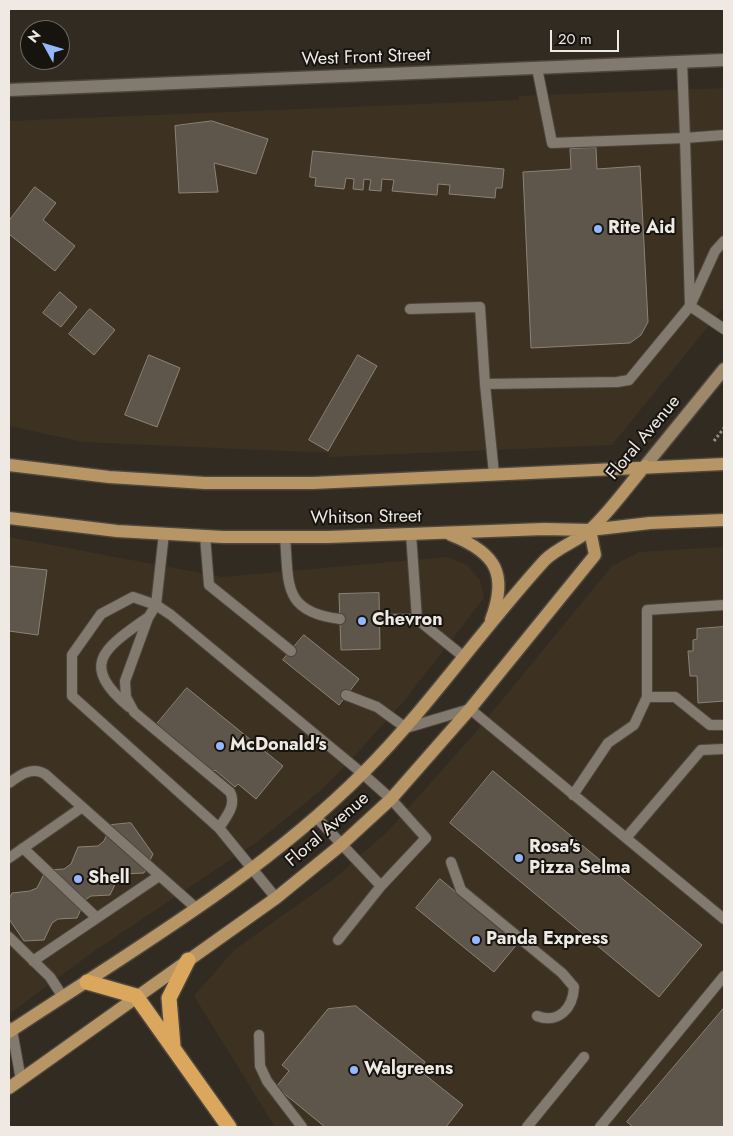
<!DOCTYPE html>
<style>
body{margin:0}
#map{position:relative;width:733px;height:1136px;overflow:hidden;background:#322b21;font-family:Jost,sans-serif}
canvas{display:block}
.frame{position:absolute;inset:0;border:10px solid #eee9e3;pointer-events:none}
.north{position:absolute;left:20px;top:20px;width:50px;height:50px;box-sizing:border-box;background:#171410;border:1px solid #6d6964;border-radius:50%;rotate:309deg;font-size:14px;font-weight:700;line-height:20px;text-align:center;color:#eee9e3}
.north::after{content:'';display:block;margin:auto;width:18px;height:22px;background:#94b7fd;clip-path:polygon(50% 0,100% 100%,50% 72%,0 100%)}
.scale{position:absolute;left:550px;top:30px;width:69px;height:22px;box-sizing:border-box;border:2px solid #eee9e3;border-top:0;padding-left:6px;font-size:15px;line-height:18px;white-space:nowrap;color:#eee9e3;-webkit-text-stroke:4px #171410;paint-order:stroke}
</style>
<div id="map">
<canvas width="733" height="1136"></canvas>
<div class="frame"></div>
<div class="north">N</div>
<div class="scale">20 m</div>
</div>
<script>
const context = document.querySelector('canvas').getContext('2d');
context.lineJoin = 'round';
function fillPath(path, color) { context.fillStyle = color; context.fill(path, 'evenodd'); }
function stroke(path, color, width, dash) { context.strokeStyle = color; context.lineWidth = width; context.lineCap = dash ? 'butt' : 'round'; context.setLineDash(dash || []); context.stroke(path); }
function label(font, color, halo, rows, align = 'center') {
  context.font = font + ' Jost,sans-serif'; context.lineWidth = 4; context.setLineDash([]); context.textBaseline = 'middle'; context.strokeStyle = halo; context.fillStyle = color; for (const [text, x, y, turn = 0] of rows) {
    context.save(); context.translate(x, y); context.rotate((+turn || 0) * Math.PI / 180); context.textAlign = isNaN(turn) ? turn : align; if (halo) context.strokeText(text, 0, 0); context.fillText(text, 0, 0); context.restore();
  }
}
fillPath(new Path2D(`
 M724,88V307L612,445L328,457L330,453L83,442L9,426V121L519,100V96Z
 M9,537L222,577L447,557L467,565L480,580L484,598L404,701L349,762L319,792L257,842L96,950L9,1014Z
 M724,547V1127H275L194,996L234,950L335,878L388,831L474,734L612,566L639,552Z`), '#3d3222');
const building = new Path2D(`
 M212,121L268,139L256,174L214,163L218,192L179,193L175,126Z
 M596,148L597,169L640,166L648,322L641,335L630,343L531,348L523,172L571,169L570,149Z
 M313,151L504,169L502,188H496L495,198L449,194L450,185L438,184L437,195L392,191L394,180L382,179L381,191L369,190L371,180L364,179L363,190L353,189L354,179L346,178L344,189L315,186L316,178L310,177Z
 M35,187L56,203L43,220L75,246L55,271L9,234V221Z
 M60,292L77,307L61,327L43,313Z
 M90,309L115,330L94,355L69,334Z
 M149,355L180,368L157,427L125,415Z
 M358,355L377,366L328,451L309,440Z
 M9,566L47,570L38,635L9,631Z
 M379,593L380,649L341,650L339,594Z
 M724,627V701L698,703L697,676H690L688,651H693V640L697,639V629Z
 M304,635L359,679L339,705L283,660Z
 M187,688L283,766L256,799L238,784L235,787L215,770L213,772L156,725Z
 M493,771L702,945L659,997L450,823Z
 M131,823L153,854L144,873L124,874L118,878L110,895L91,896L85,900L77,918L58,919L52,923L44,940L24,941L9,919V899L12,893L30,891L37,888L46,870L64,869L71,864L78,847L98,846L104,841L111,825Z
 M440,879L518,943L494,972L416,908Z
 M356,1006L425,1062L419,1070L463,1105L446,1127H325L276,1087L289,1071L282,1065L328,1009Z
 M724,1008V1127H633L627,1122Z`);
fillPath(building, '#5e554b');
stroke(building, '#8c8377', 1);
const lane = new Path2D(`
 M682,61L685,138L724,135
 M537,68L552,143L685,138L690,306L724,329
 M410,309L480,307L485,384
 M494,474L485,384L617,382L629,380L690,306L715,251L724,241
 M164,533L156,605L148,618L125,681L126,697L134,712L230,792C237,805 226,817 219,828
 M411,534L417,619
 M205,536L209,585L291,651
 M285,537C289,584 282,612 340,619
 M380,619H417L464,657
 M346,695L377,707L406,728L470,709L724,919
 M647,697H675L710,725H724
 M129,707C78,664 105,648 147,618
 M9,783C20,775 32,766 45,774L196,908
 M573,795L608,743L634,725L647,697V610L724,605
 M316,817L381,886
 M626,838L701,750L724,749
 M23,848L97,918
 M9,858L81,808
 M451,862L461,890L562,973L574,987C573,1008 559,1024 537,1016
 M276,898L219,828L72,696V655L101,614L133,597L156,605L171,615L363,774L391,799L426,838L381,886L338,940
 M9,937L50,977L63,997
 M33,961L159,876
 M9,1027L12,1030L21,1080
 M259,1035L260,1066L267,1081L302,1127
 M527,1127L584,1057
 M600,1127L724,976`);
const street = new Path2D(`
 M9,90L724,60`);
const secondary = new Path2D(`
 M645,466L724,369`);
const primary = new Path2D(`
 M9,465L109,477L205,483H313L724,464
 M9,518L117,531L223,537H328L544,529L590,530L650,523L724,520
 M451,535C497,553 508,575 491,620
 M9,1032C131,951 259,877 363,773C429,707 482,629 545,560C558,547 578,541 591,529C611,510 627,487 645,466
 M9,1088L276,898L341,845L391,799L470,709L595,555L590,530`);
const highway = new Path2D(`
 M87,982L136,996L229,1127
 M173,1046L169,998L188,960`);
stroke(lane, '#4d463e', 12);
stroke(street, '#4d463e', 15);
stroke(secondary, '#4d463e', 15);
stroke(primary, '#4d463e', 15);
stroke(highway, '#4d463e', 18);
stroke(new Path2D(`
 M714,441L724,428`), '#958f87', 3, [2.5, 2.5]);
stroke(lane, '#837a6f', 10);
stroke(street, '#837a6f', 12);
stroke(secondary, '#9d886a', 12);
stroke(primary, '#b89564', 12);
stroke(highway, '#dba75d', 15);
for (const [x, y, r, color] of [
 [598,229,5,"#94b7fd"],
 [362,621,5,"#94b7fd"],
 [220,746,5,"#94b7fd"],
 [519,858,5,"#94b7fd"],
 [78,879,5,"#94b7fd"],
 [476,940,5,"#94b7fd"],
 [354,1070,5,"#94b7fd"]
]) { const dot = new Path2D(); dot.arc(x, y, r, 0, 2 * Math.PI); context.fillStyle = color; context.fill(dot); stroke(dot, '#171410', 2); }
label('18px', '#eee9e3', '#171410', [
 ["West Front Street",366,58,-2],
 ["Floral Avenue",644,438,-50],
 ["Whitson Street",366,518,-1],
 ["Floral Avenue",328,830,-41]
]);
label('bold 18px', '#eee9e3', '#171410', [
 ["Rite Aid",608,229],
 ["Chevron",372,621],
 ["McDonald's",230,746],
 ["Rosa's",529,848],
 ["Pizza Selma",529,869],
 ["Shell",88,879],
 ["Panda Express",486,940],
 ["Walgreens",364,1070]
], 'left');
</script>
